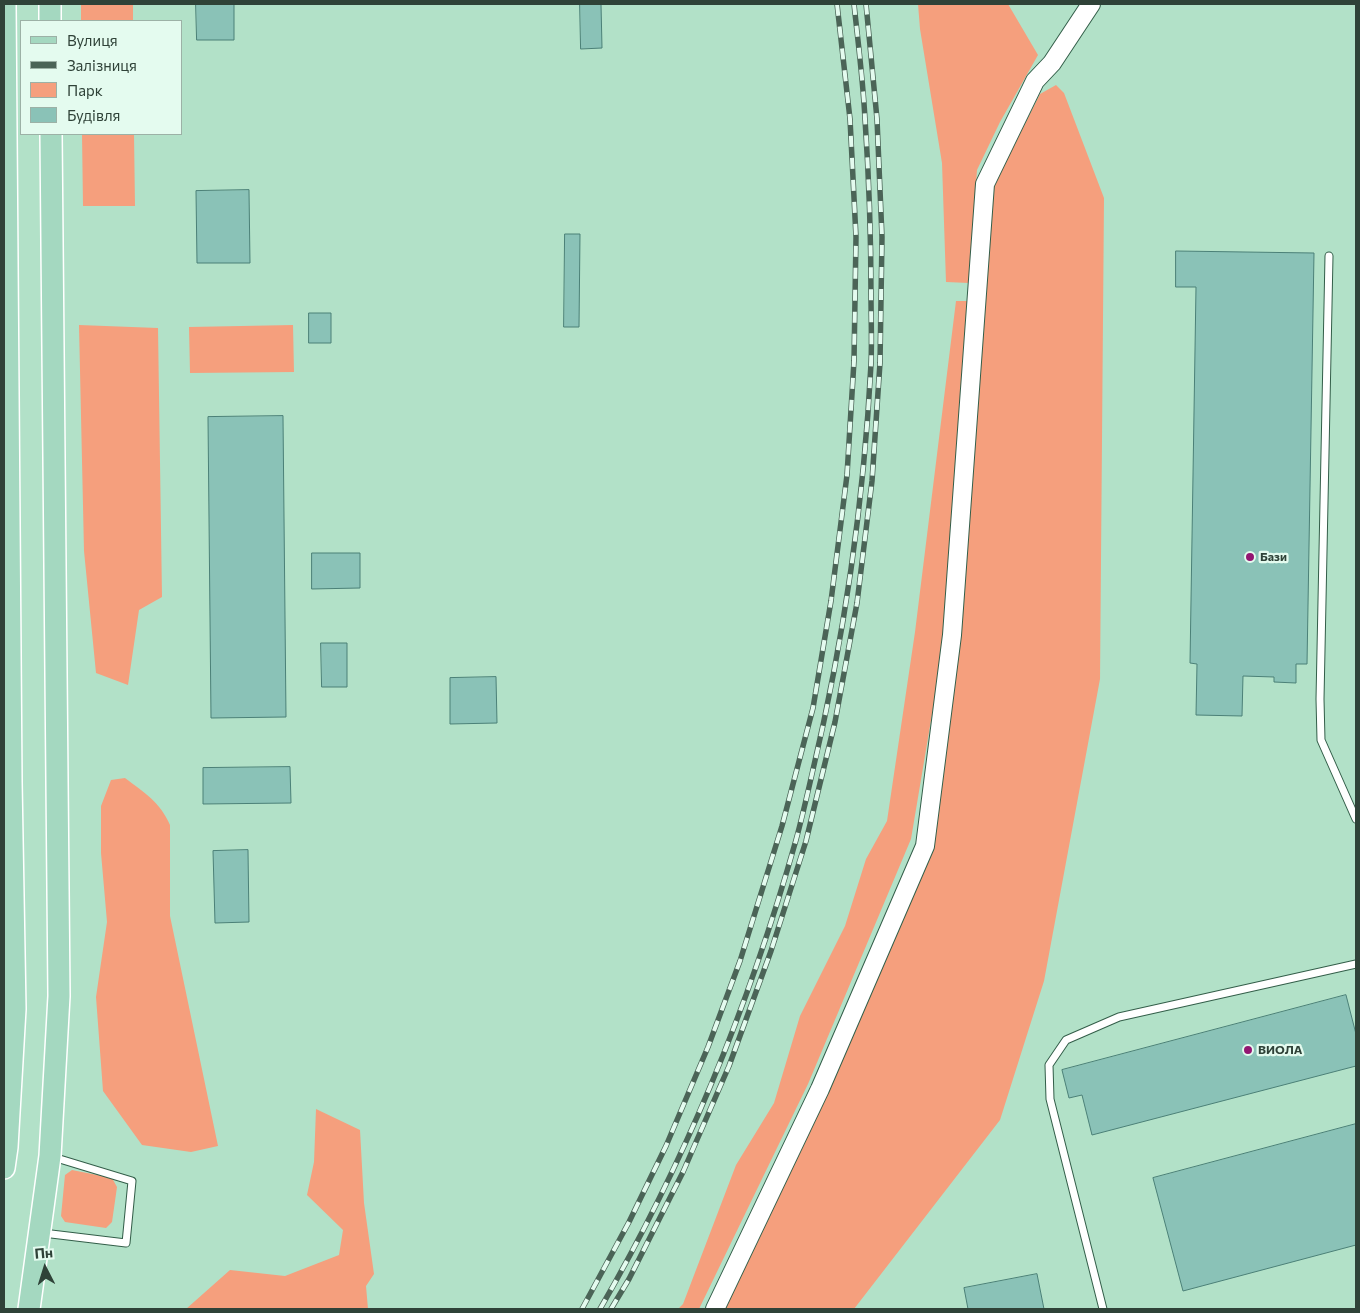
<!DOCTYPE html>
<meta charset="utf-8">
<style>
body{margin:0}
#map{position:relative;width:1360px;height:1313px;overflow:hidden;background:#b2e1c8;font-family:Commissioner,sans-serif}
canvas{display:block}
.frame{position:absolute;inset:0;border:5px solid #2f4238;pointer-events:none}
.legend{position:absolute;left:20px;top:20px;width:162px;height:115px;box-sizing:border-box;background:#e4fbef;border:1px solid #9cb1a6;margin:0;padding:6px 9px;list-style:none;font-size:15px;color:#2f4238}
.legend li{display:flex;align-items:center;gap:10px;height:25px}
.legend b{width:25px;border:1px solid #9cb1a6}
.north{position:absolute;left:20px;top:1243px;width:50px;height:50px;-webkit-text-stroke:4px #e4fbef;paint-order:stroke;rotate:355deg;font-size:14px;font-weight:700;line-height:20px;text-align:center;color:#2f4238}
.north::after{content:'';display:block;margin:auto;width:18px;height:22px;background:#2f4238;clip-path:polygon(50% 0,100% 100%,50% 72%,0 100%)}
</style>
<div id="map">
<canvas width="1360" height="1313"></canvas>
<div class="frame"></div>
<ul class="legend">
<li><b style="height:6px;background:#a4d8c0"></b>Вулиця</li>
<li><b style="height:6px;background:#4b6457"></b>Залізниця</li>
<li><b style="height:14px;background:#f59f7d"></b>Парк</li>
<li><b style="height:14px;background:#8ac2b7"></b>Будівля</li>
</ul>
<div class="north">Пн</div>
</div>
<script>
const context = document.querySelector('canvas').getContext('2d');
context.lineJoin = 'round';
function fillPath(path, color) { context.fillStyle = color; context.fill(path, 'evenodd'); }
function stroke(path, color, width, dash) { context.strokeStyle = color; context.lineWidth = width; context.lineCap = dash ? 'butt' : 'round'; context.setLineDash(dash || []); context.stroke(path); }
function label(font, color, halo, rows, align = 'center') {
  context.font = font + ' Commissioner,sans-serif'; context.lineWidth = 4.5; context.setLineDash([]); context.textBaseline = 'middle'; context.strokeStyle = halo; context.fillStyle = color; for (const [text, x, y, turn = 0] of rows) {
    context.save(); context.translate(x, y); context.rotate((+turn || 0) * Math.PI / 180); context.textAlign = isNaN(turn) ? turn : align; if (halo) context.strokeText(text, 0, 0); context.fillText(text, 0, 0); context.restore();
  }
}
fillPath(new Path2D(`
 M81,4H133V21H81Z
 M918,4H1008L1038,55L1000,122L977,170L969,283L946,282L942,163L920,29Z
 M1056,85L1064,93L1104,198L1100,679L1044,981L1000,1120L854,1309H723L827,1093L934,848L956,635L993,187L1040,94Z
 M82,134H134L135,206H83Z
 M956,301H970L946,631L911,839L808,1084L699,1309H678L683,1304L736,1165L774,1103L800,1016L845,926L866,859L887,821L915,632Z
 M79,325L158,328L162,597L139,610L128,685L96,673L84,551Z
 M293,325L294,372L190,373L189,327Z
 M125,778C145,793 160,802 170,825V916L218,1146L191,1152L142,1145L103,1091L96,997L107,922L101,853V806L111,780Z
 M316,1109L360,1130L364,1203L374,1274L366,1286L368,1309H186L230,1270L285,1276L339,1255L343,1230L307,1195L314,1162Z
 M72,1170L112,1178L117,1187L112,1222L106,1228L65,1222L61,1216L65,1175Z`), '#f59f7d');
const building = new Path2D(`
 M196,4H234V40H197Z
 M580,4H601L602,48L581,49Z
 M249,190L250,263H197L196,191Z
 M565,234H580L579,327H564Z
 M1176,251L1314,253L1307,664H1296V683L1274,682V677L1243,676L1242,716L1196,715L1197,664L1190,663L1196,287H1176Z
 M309,313H331V343H309Z
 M283,416L286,717L211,718L208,417Z
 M312,553H360V588L312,589Z
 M321,643H347V687H322Z
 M496,677L497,723L450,724V678Z
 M290,767L291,803L203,804V768Z
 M248,850L249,922L215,923L213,851Z
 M1346,995L1356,1034V1066L1092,1135L1082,1095L1069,1098L1062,1070Z
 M1356,1124V1245L1183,1291L1153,1178Z
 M1037,1274L1044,1309H968L964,1288Z`);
fillPath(building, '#8ac2b7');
stroke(building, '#4b8077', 1);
const service = new Path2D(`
 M1329,256L1320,699L1321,740L1356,819
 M43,1233L126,1243L132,1181L53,1157
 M1103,1309L1050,1099L1049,1065L1066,1040L1119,1017L1356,964`);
const tertiary = new Path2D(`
 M715,1309L820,1089L925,846L952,635L985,184L1035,81L1052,63L1091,4`);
const primary = new Path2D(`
 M50,4V21
 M4,1168L7,1147L15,1009L11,782L5,4
 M29,1309L50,1156L59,996L51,134`);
stroke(service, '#335e49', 9);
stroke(tertiary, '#335e49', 20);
stroke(primary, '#fff', 24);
stroke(service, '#fff', 7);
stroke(tertiary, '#fff', 18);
stroke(primary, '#a4d8c0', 21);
const rail = new Path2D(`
 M582,1309L629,1222L666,1146L708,1047L740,961L782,826L813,708L831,601L847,475L854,361L856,237L850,119L837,4
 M600,1309C685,1162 750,1003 796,840C802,818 807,796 812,774C844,639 864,501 871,364C872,341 871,318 871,296C871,237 869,178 865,119C863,80 858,42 854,4
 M611,1309L629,1279L683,1172L729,1066L771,951L806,841L835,722L857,603L872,481L880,363L882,237L877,119L866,4`);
stroke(rail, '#4b6457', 5.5);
stroke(rail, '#e4fbef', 4, [11]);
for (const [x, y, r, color] of [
 [1250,557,5,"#931672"],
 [1248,1050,5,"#931672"]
]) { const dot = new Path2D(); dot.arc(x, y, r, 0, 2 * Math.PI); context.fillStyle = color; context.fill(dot); stroke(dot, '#e4fbef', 2); }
label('bold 12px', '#2f4238', '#e4fbef', [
 ["Бази",1260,557],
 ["ВИОЛА",1258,1050]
], 'left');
</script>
